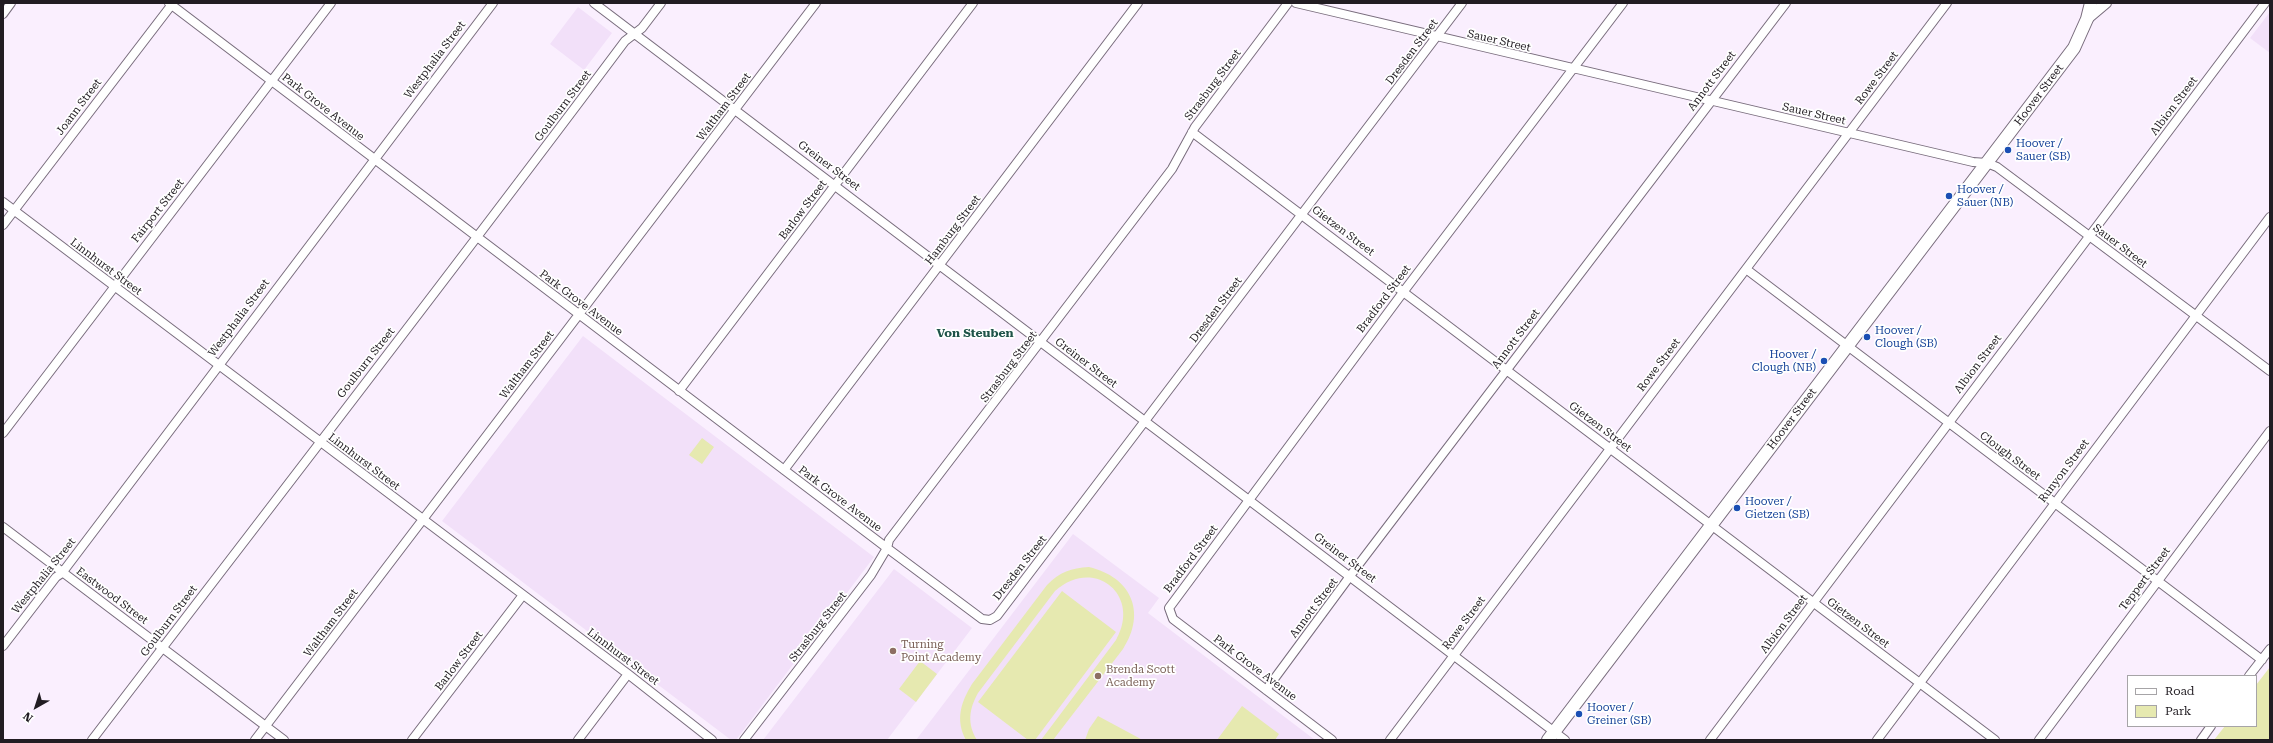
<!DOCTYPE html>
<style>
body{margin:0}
#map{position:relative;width:2273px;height:743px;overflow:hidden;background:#faeffe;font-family:"Roboto Serif",serif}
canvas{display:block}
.frame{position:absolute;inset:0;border:4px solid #211c22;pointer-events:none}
.legend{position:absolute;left:2127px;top:675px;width:130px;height:52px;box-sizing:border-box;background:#fff;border:1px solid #a6a4a7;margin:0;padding:5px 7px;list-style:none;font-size:12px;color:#211c22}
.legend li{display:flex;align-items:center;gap:8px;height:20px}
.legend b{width:20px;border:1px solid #a6a4a7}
.north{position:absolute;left:16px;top:687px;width:40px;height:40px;-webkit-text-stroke:3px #fff;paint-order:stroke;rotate:219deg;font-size:11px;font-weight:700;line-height:16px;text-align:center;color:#211c22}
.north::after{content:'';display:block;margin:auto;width:14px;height:18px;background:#211c22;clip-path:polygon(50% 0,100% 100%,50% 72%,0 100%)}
</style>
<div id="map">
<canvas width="2273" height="743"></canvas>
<div class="frame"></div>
<ul class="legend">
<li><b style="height:5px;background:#fff"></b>Road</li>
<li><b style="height:11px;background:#e6e9b0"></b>Park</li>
</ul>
<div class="north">N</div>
</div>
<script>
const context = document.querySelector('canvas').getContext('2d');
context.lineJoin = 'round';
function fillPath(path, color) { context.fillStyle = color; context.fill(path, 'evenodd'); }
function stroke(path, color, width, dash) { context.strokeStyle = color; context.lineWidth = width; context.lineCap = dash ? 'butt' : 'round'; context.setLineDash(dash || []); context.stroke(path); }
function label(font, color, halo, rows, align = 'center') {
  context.font = font + ' "Roboto Serif",serif'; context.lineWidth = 3.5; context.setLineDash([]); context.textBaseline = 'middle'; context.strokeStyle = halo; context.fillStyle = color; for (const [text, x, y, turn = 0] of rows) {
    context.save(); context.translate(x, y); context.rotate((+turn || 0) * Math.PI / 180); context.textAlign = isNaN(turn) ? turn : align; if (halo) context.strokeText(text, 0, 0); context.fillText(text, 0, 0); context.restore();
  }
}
fillPath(new Path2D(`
 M578,7L612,33L584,70L550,44Z
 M2270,12V53L2250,38Z
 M583,336L874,557L736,740H731L442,521Z
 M1073,534L1159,598L1148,613L1315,740H916Z
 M894,569L972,628L887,740H763Z`), '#f2e0f9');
fillPath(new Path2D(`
 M702,438L714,447L702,464L689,455Z
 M1089,567C1131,577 1147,612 1123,649L1053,740H1041L1116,640C1142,595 1094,556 1055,591L978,693C969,709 967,724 977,740H966C955,720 961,702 972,684L1047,585C1060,572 1071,568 1089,567Z
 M1062,591L1116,632L1035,740H1028L978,702Z
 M920,661L937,674L916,702L899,689Z
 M2270,667V740H2214L2225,726H2256V685Z
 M1242,706L1279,734L1275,740H1217Z
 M1098,716L1139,738L1142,740H1085L1089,729Z`), '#e6e9b0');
const minor = new Path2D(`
 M169,3L887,548L982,619L990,620L997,616L1462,3
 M594,3L1565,740
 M1296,3L1973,162L1987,163L1997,167L2270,371
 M3,14L11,3
 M1192,132L1995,740
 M3,202L628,674L712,740
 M3,225L173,3
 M1746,269L2262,660
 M679,391L973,3
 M3,433L331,3
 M784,470L1138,3
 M3,527L284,740
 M3,646L56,577L62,573L493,3
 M2249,676L2270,649
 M1266,690L1356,568L1786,3
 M92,740C270,507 450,275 625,41L642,28L661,3
 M255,740L816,3
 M412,740L523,595
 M578,740L628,674
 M744,740L871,575L887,548L889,540L1172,169L1195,127L1288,3
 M1332,740L1173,619L1169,608L1404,291L1623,3
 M1390,740L1947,3
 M1710,740L2265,3
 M1877,740L2270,217
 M2039,740L2270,431
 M2201,740L2211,726`);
const tertiary = new Path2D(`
 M2087,19L2106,3`);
const primary = new Path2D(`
 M1548,740L2074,48L2087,19L2091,3`);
stroke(minor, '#786c7c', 10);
stroke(tertiary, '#786c7c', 12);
stroke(primary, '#786c7c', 14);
stroke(minor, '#fff', 8);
stroke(tertiary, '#fff', 10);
stroke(primary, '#fff', 12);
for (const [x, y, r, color] of [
 [2008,150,4,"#1a4fb4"],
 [1949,196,4,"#1a4fb4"],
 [1867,337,4,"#1a4fb4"],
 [1824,361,4,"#1a4fb4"],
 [1737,508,4,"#1a4fb4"],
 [893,651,4,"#8d6e63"],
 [1098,676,4,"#8d6e63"],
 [1579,714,4,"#1a4fb4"]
]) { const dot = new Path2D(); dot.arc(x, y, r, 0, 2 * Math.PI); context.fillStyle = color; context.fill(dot); stroke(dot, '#fff', 1.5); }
label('11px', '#211c22', '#fff', [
 ["Sauer Street",1499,41,13],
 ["Dresden Street",1412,52,-53],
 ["Westphalia Street",435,60,-53],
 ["Rowe Street",1877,78,-53],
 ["Annott Street",1712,81,-53],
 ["Strasburg Street",1213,85,-53],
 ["Hoover Street",2039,95,-53],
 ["Goulburn Street",563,106,-53],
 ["Albion Street",2174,106,-53],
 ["Joann Street",79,107,-53],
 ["Park Grove Avenue",323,107,38],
 ["Waltham Street",724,107,-53],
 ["Sauer Street",1814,114,13],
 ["Greiner Street",829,166,37],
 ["Barlow Street",803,210,-53],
 ["Fairport Street",158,211,-52],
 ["Hamburg Street",953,230,-53],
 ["Gietzen Street",1343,231,37],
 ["Sauer Street",2120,246,37],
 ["Linnhurst Street",106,267,37],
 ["Bradford Street",1384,299,-53],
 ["Park Grove Avenue",581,303,37],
 ["Dresden Street",1216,310,-53],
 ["Westphalia Street",239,318,-53],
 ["Annott Street",1516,339,-53],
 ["Goulburn Street",366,363,-52],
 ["Greiner Street",1086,363,37],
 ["Albion Street",1978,364,-53],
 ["Waltham Street",527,365,-53],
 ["Rowe Street",1659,365,-53],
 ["Strasburg Street",1009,367,-53],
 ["Hoover Street",1792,419,-53],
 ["Gietzen Street",1600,427,37],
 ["Clough Street",2010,456,37],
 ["Linnhurst Street",364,462,37],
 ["Runyon Street",2064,471,-53],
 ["Park Grove Avenue",840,499,37],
 ["Greiner Street",1345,558,37],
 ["Bradford Street",1191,559,-53],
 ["Dresden Street",1020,568,-52],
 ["Westphalia Street",44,576,-51],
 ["Teppert Street",2145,579,-53],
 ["Eastwood Street",112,596,37],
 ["Annott Street",1314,608,-53],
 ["Goulburn Street",169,621,-53],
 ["Waltham Street",331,623,-53],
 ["Rowe Street",1464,623,-53],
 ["Gietzen Street",1858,623,37],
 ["Albion Street",1784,624,-53],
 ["Strasburg Street",818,627,-52],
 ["Linnhurst Street",623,657,37],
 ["Barlow Street",459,661,-53],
 ["Park Grove Avenue",1255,668,37]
]);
label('11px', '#164399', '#fff', [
 ["Hoover /",2016,144],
 ["Sauer (SB)",2016,157],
 ["Hoover /",1957,190],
 ["Sauer (NB)",1957,203],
 ["Hoover /",1875,331],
 ["Clough (SB)",1875,344],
 ["Hoover /",1816,355,"right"],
 ["Clough (NB)",1816,368,"right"],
 ["Hoover /",1745,502],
 ["Gietzen (SB)",1745,515],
 ["Hoover /",1587,708],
 ["Greiner (SB)",1587,721]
], 'left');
label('11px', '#785e54', '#fff', [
 ["Turning",901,645],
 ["Point Academy",901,658],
 ["Brenda Scott",1106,670],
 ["Academy",1106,683]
], 'left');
label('bold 12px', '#1f5449', '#fff', [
 ["Von Steuben",975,333]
]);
</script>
